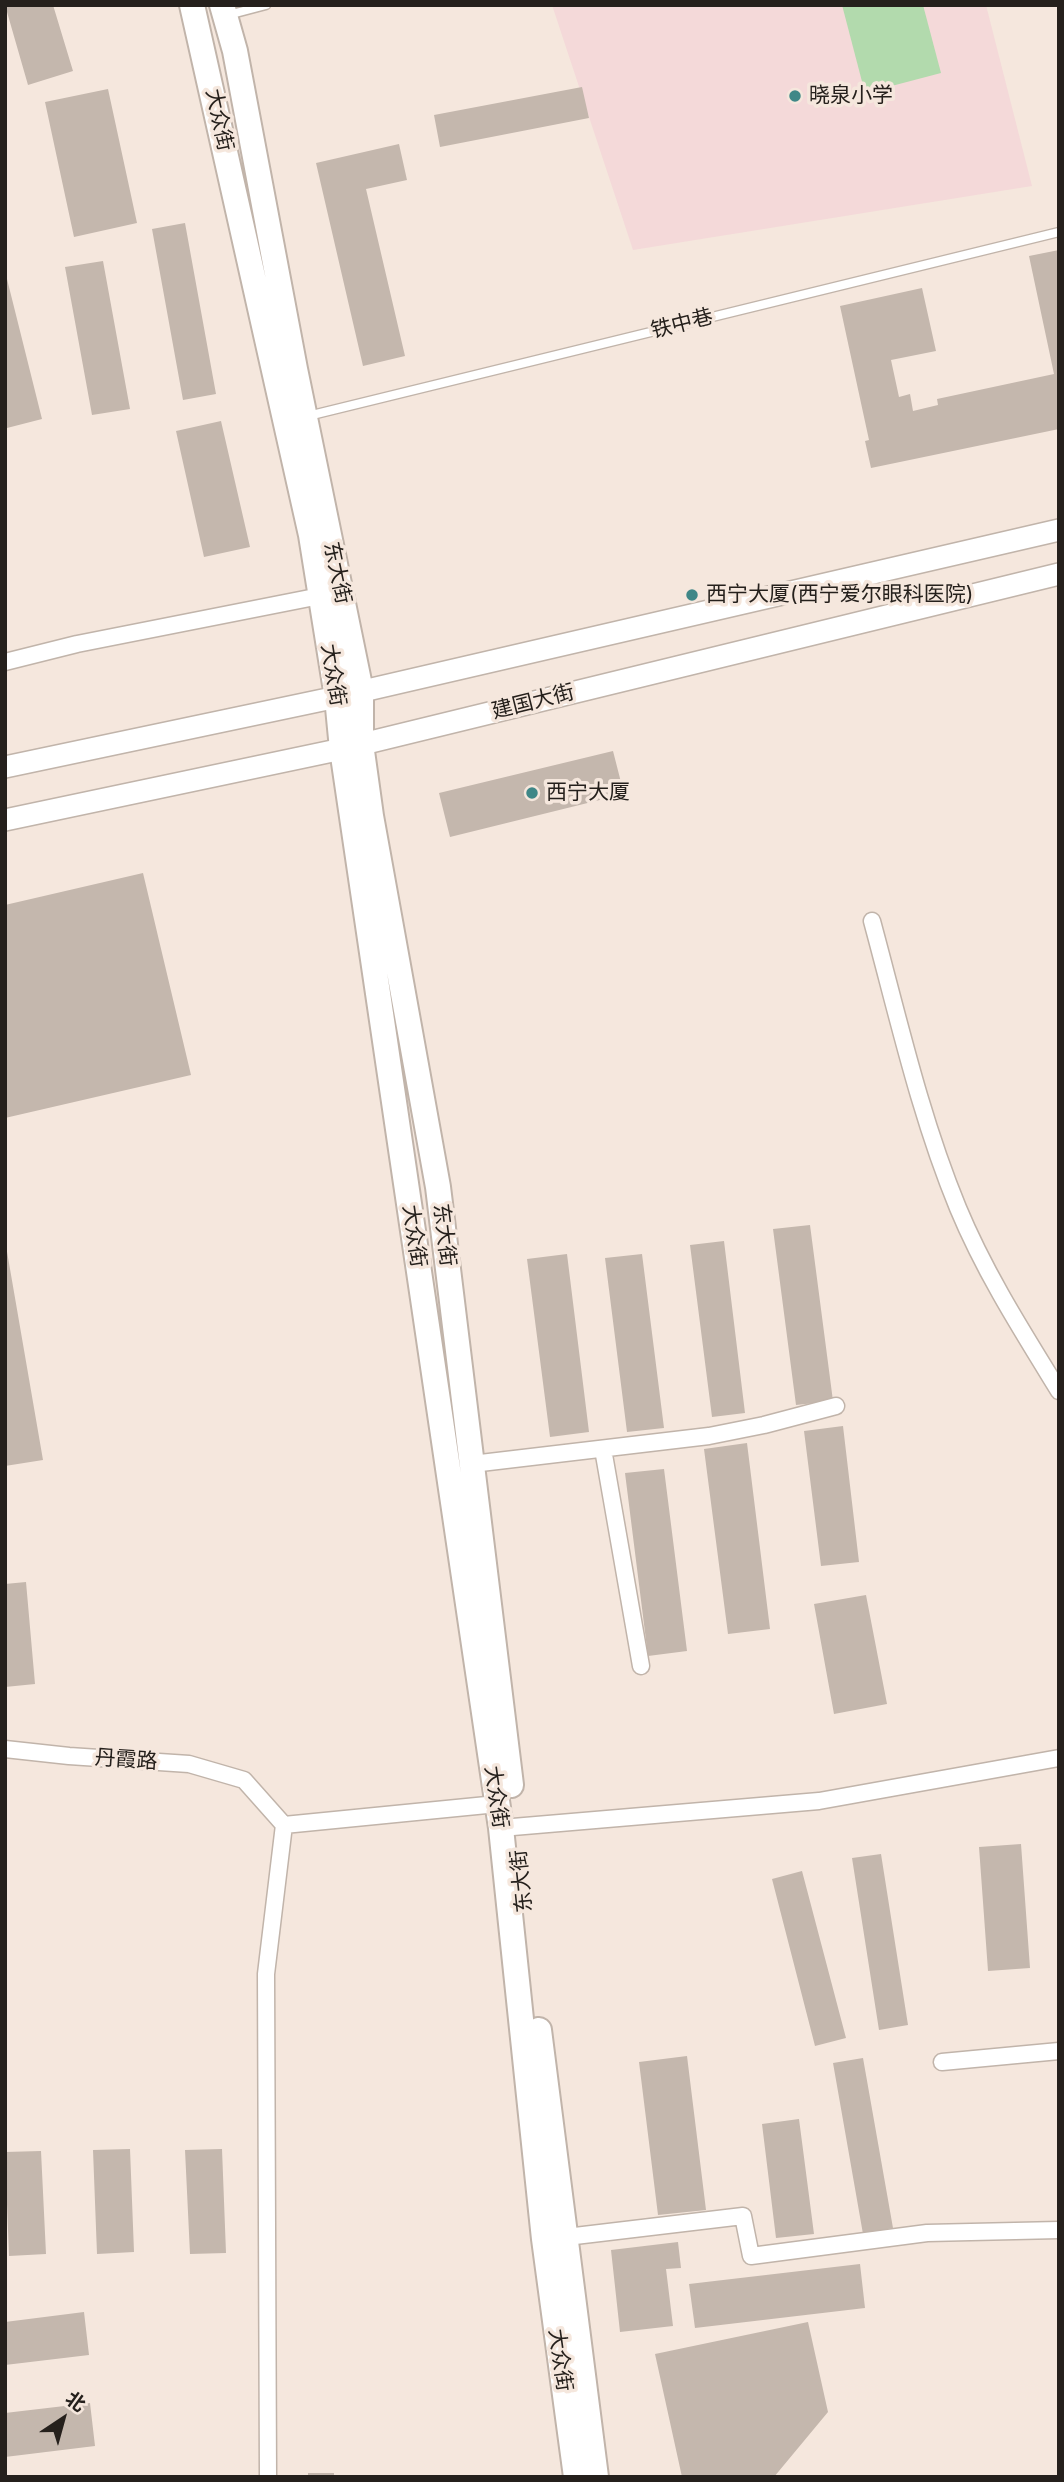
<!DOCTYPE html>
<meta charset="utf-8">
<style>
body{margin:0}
#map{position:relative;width:1064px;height:2482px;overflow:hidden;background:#f5e7dd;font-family:Inter,"Noto Sans SC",sans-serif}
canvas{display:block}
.frame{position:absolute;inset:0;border:7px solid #25201c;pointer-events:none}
.north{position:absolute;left:28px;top:2384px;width:70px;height:70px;-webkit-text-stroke:5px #f5e7dd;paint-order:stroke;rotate:36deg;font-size:19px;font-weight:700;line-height:28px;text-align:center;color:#25201c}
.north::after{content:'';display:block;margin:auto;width:24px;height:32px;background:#25201c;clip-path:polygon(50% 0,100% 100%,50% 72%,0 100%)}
</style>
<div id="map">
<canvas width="1064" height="2482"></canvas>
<div class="frame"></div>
<div class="north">北</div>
</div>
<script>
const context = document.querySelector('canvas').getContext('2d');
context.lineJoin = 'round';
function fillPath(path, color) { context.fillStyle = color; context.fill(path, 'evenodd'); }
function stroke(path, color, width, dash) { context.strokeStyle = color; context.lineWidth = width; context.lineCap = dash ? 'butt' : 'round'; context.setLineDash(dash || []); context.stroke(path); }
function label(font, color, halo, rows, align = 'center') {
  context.font = font + ' Inter,"Noto Sans SC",sans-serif'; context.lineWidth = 7; context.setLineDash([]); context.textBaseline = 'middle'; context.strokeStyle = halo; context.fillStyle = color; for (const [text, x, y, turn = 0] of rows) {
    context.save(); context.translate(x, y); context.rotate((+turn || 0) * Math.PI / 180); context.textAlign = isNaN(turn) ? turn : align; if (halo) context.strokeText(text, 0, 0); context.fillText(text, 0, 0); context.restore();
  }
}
fillPath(new Path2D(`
 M552,5H986L1032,186L633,250Z`), '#f4d9d9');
fillPath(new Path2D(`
 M842,5H923L941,73L865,93Z`), '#b2daad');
fillPath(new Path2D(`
 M5,5H53L73,71L28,85Z
 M582,87L589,118L440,147L434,115Z
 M108,89L137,223L74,237L45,102Z
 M399,144L407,180L366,189L405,356L363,366L316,163Z
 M185,223L216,394L183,400L152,229Z
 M1059,250V429L871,468L865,441L869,440L840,306L922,288L936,351L891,360L899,397L910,394L913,411L938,405L937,399L1054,374L1029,256Z
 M103,261L130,409L92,415L65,267Z
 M5,271L42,419L7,428L5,422Z
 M221,421L250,547L204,557L176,431Z
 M613,751L624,794L450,837L439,793Z
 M143,873L191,1075L5,1118V905Z
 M810,1225L833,1401L796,1405L773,1229Z
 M5,1240L43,1460L5,1466Z
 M724,1241L745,1413L712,1417L690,1245Z
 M567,1254L589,1432L550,1437L527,1259Z
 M642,1254L664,1428L627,1432L605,1258Z
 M843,1426L859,1562L821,1566L804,1431Z
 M747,1443L770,1629L728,1634L704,1449Z
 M664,1469L687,1651L648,1656L625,1473Z
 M26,1582L35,1684L5,1687V1584Z
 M866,1595L887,1704L834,1714L814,1604Z
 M1021,1844L1030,1968L988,1971L979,1847Z
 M881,1854L908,2025L879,2030L852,1858Z
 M802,1871L846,2038L815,2046L772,1879Z
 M687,2056L706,2210L658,2215L639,2062Z
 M863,2058L893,2228L863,2234L833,2063Z
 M799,2119L814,2234L776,2238L762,2124Z
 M130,2149L134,2252L97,2254L93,2150Z
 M222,2149L226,2253L190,2254L185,2150Z
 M41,2151L46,2254L9,2256L5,2152Z
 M678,2242L681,2268L666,2269L673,2326L620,2332L611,2250Z
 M860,2264L865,2308L695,2328L689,2284Z
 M84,2312L89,2355L5,2365V2322Z
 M808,2322L828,2412L774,2477H682L655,2354Z
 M90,2403L95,2446L5,2457V2413Z
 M308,2473H334V2477H308Z`), '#c4b7ad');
const lane = new Path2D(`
 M228,15L266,5
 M308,416L1059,232`);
const street = new Path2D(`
 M5,662L77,644L320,596
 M872,921C898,1017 920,1116 958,1208C985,1273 1022,1331 1059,1391
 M603,1449L641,1666
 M472,1464L709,1436L764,1425L836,1406
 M5,1749L69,1756L189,1764L244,1780L284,1825L266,1974L268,2477
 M284,1825L497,1804
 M501,1828L819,1801L1059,1758
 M942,2062L1059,2051
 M558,2238L743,2216L751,2256L927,2233L1059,2230`);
const secondary = new Path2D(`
 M5,767L337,697L1059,530
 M5,820L342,749L1059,574`);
const primary = new Path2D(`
 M192,5L311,535L337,697L342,749L501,1828L544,2239L576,2477
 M222,5L235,51L295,369L361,691V744L371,816L438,1187L511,1785
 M539,2030L596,2477`);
stroke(lane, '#c1b4aa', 11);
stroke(street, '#c1b4aa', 19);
stroke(secondary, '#c1b4aa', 24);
stroke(primary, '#c1b4aa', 28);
stroke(lane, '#fff', 8);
stroke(street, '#fff', 16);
stroke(secondary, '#fff', 21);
stroke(primary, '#fff', 24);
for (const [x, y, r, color] of [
 [795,96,7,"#3f8787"],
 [692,595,7,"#3f8787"],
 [532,793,7,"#3f8787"]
]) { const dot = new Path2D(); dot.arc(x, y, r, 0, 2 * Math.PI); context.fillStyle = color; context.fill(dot); stroke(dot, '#f5e7dd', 2.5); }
label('21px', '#25201c', '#f5e7dd', [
 ["晓泉小学",809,96],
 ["西宁大厦(西宁爱尔眼科医院)",706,595],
 ["西宁大厦",546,793]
], 'left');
label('21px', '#25201c', '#f5e7dd', [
 ["大众街",219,120,78],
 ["铁中巷",682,324,-14],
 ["东大街",337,573,78],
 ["大众街",333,675,81],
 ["建国大街",533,702,-14],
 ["东大街",444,1235,83],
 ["大众街",414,1236,82],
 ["丹霞路",126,1760,4],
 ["大众街",496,1797,82],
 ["东大街",522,1881,-96],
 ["大众街",560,2360,82]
]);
</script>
